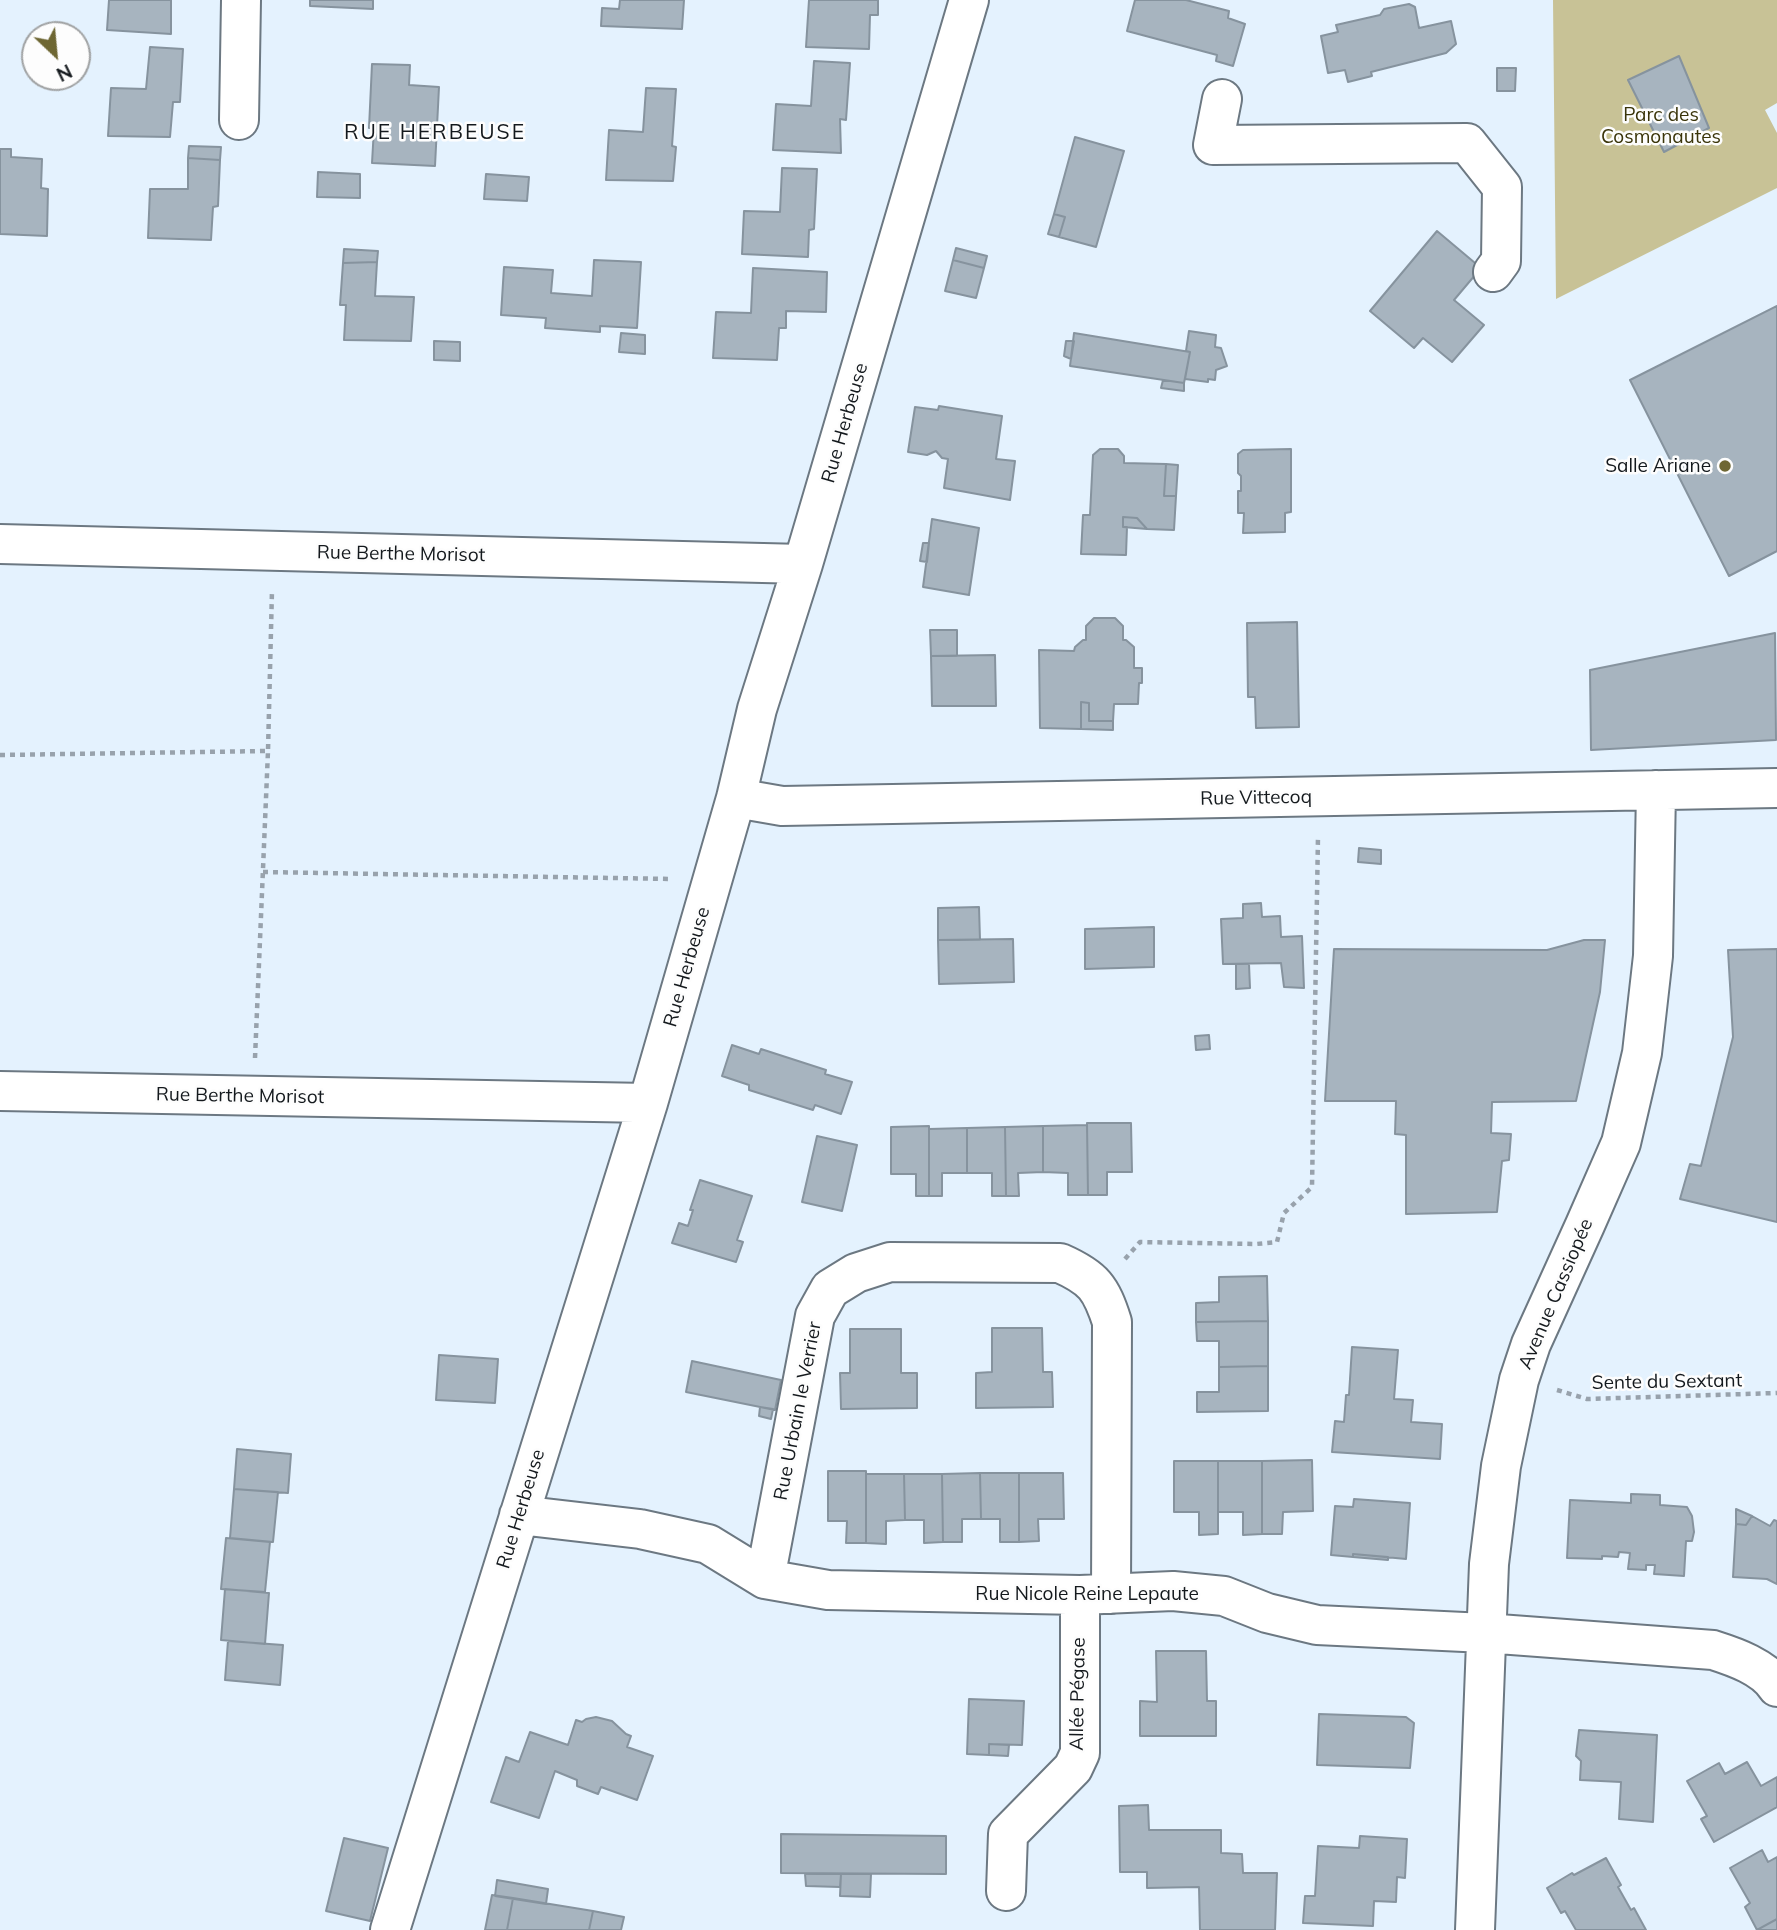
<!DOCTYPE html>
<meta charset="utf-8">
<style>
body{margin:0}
#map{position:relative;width:1777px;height:1930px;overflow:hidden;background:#e4f2fe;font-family:Mulish,sans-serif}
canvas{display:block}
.north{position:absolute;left:21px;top:21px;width:70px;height:70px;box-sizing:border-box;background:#fdfdfd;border:2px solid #a0a2a3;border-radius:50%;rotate:154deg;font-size:19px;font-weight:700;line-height:28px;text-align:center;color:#14191d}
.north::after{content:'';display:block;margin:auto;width:24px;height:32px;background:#6e6733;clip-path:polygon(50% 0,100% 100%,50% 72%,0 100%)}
</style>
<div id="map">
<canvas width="1777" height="1930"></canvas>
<div class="north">N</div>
</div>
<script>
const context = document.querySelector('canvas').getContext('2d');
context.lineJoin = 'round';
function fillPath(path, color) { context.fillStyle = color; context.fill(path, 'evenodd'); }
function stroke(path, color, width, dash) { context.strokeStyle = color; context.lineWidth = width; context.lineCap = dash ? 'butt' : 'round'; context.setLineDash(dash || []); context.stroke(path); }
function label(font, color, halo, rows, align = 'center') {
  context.font = font + ' Mulish,sans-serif'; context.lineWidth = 5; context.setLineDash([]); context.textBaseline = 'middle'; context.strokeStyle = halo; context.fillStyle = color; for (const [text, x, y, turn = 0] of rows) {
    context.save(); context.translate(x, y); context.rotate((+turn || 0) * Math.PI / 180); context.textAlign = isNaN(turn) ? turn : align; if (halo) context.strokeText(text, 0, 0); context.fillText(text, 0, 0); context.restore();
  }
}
fillPath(new Path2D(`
 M1553,0H1777V103L1765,110L1777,133V188L1556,299Z`), '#c8c296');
const building = new Path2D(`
 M109,0H171V34L107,30Z
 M310,0H373V9L310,6Z
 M620,0H684L682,29L601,26L602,8L619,9Z
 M809,0H878V15H870L869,49L806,47Z
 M1135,0H1186L1229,11L1228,18L1245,24L1233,66L1216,61L1217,55L1127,31Z
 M1409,4L1415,7L1419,28L1451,21L1456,44L1446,53L1371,72L1372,76L1348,82L1345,70L1328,73L1321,36L1338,32L1336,25L1380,15L1384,9Z
 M150,47L183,49L180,102H173L170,137L108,136L111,88L146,89Z
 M1679,56L1709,128L1664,152L1628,80Z
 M814,61L850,63L846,120L840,119L841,153L773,150L776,104L811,106Z
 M372,64L410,65L409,85L439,87L435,166L372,163L374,128H369Z
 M1497,68H1516L1515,91H1497Z
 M646,88L676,89L672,146L676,147L673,181L606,180L609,130L643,132Z
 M1075,137L1124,151L1096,247L1059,237L1065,217L1054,214Z
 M189,146L221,147L220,160L188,158Z
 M0,149H11V157L42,159L41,188L48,189L47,236L0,234Z
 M188,158L220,160L218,206L213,207L211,240L148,238L150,189H188Z
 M782,168L817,169L814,229L809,230L808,257L742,254L744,211L780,212Z
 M318,172L360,174V198L317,197Z
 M486,174L529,177L527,201L484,199Z
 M1054,214L1065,217L1059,237L1048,234Z
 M1437,231L1481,268L1454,300L1484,325L1452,362L1423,338L1414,348L1370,311Z
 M956,248L987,256L984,268L953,260Z
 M344,249L378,251L377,262L343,263Z
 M594,260L641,262L637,328L600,326V332L545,328L546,318L501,315L504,267L553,270L551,293L592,296Z
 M953,260L984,268L976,298L945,291Z
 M377,262L375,296L414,297L411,341L344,340L346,305H340L343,263Z
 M753,268L827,272L826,312L786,311V328H779L777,360L713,358L716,312L751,313Z
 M1777,306V551L1729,576L1630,380Z
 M1189,331L1216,335L1215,347L1221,348L1227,366L1216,370L1215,380L1208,379V382L1185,379L1190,352L1186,351Z
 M621,333L645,335V354L619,352Z
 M1074,333L1190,352L1184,383L1070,366Z
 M434,341L460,342V361L434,360Z
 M1066,341H1074L1071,359L1064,356Z
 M1163,380L1184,383V391L1161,388Z
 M939,406L1002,416L996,459L1015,461L1010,500L944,488L948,459L942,458L936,451L927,455L908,452L915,407L938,410Z
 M1100,449H1118L1124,456V463L1166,464L1164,496H1176L1174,530L1147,529L1137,518L1123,517V527H1127L1126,555L1081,554L1083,515H1090L1093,455Z
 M1291,449V512L1285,513V532L1243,533L1244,513H1238V491H1241V476L1238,473V454L1243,450Z
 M1166,464L1178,465L1176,496H1164Z
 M1123,517L1137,518L1147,529L1123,527Z
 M932,519L979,528L969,595L923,587Z
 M923,543H929L927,562L920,561Z
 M1094,618H1115L1123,626V640H1126L1134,647V668H1142V683H1139L1138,704H1114L1113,721H1089V703L1081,702V729L1040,728L1039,650L1074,651L1075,647L1083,640H1086V626Z
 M1297,622L1299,727L1256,728L1255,697H1248L1247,623Z
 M930,630H957V656H931Z
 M1775,633L1776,740L1591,750L1590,670Z
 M995,655L996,706H932L931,656Z
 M1081,702L1089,703V721H1113V730L1081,729Z
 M1359,848L1381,850V864L1358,862Z
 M1261,903L1262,917L1280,916L1281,937L1302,936L1304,988L1284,987L1281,963L1223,964L1221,919L1243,918V904Z
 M979,907L980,940H938V908Z
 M1154,927V967L1085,969V929Z
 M1013,939L1014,982L939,984L938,940Z
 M1584,940H1605L1600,992L1576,1101L1492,1102L1491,1133L1511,1134L1509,1160L1502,1161L1497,1212L1406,1214V1135L1395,1134L1396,1101H1325L1334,949L1547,950Z
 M1777,949V1222L1680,1199L1690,1164L1701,1166L1733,1037L1728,950Z
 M1236,964H1249L1250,988L1236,989Z
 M1209,1035L1210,1049L1196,1050L1195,1036Z
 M732,1045L759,1054L761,1049L826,1070L825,1074L852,1082L841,1114L815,1105L813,1110L749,1090V1085L722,1076Z
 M1087,1123H1131L1132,1172H1107V1195H1088Z
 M1087,1125L1088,1195H1068V1173L1043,1172V1126Z
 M929,1126V1196H916V1174H891V1127Z
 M1043,1126V1172L1018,1173L1019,1196H1006L1005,1127Z
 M1005,1127L1006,1196H992V1173H967V1128Z
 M967,1128V1173H942V1196H929V1129Z
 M817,1136L857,1145L842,1211L802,1202Z
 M700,1180L752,1196L737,1240L743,1242L736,1262L672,1243L679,1223L688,1226L693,1210H690Z
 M1267,1276L1268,1321L1196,1322V1303L1219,1302V1277Z
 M1268,1321V1366L1219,1367V1341H1197L1196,1322Z
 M992,1328H1042L1043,1372H1052L1053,1407L976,1408V1373L992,1372Z
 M850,1329H901V1373H917V1408L841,1409L840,1373H850Z
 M1352,1347L1398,1350L1394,1399L1413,1400L1411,1422L1442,1424L1440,1459L1332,1452L1335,1421L1344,1422L1346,1395H1349Z
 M439,1355L498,1359L495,1403L436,1400Z
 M692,1361L781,1380L775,1410L686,1392Z
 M1268,1366V1411L1197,1412V1392H1219V1367Z
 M760,1407L773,1409L771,1419L759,1416Z
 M237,1449L291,1454L288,1493L234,1489Z
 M1312,1460L1313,1511L1283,1512L1282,1534H1262V1461Z
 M1174,1461H1218V1534L1199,1535V1512H1174Z
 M1218,1461H1262V1534L1243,1535V1512H1218Z
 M828,1471H866V1543H846L847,1521H828Z
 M980,1473L981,1519H962V1542H943L942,1474Z
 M980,1473H1019V1542H1000V1519H981Z
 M1019,1473H1063L1064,1519H1038L1039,1541L1019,1542Z
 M866,1474H904L905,1520L886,1521V1544L866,1543Z
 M904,1474H942L943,1542L924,1543V1520H905Z
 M234,1489L278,1492L273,1542L230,1538Z
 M1631,1494L1660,1495V1505L1687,1507L1692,1516L1694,1532L1692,1541H1686L1684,1576L1654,1574L1655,1565H1646V1570L1628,1569L1630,1553L1619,1552L1618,1557L1602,1556V1559L1567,1558L1570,1500L1631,1503Z
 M1354,1499L1410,1503L1406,1559L1353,1554V1557L1331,1555L1335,1506L1353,1507Z
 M1736,1509L1752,1516L1746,1525L1736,1524Z
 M1752,1516L1770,1526L1774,1520L1777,1521V1584L1767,1579L1733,1577L1736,1524L1746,1525Z
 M226,1538L270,1542L265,1592L221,1589Z
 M1353,1554L1388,1557V1560L1353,1557Z
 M225,1589L269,1593L265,1644L221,1640Z
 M228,1641L283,1645L280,1685L225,1680Z
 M1156,1651H1206L1207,1701H1216V1736H1140V1701L1157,1702Z
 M969,1699L1024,1701L1022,1745L989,1744V1755L967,1754Z
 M1319,1714L1406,1717L1414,1723L1410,1768L1317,1765Z
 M596,1717L612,1721L626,1734L631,1736L627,1747L653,1756L637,1800L601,1787L598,1794L577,1786V1780L555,1771L539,1818L491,1802L506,1757L519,1762L530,1732L568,1745L576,1720L582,1722L586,1719Z
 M1579,1730L1657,1735L1653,1822L1619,1819L1621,1782L1580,1780L1581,1761L1576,1756Z
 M989,1744L1009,1745L1008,1756L989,1755Z
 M1747,1762L1761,1786L1777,1777V1807L1714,1842L1701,1819L1707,1816L1687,1781L1719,1763L1725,1774Z
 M1148,1805L1149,1830H1221V1853L1242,1854L1243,1873H1277L1275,1930H1200L1199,1887L1147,1888V1872H1120L1119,1806Z
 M781,1834L946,1836V1874L781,1873Z
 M1360,1836L1407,1839L1405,1878L1397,1877L1396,1902L1374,1901L1373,1926L1303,1923L1305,1896H1315L1318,1846L1359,1848Z
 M344,1838L388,1848L370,1921L326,1911Z
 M1762,1850L1768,1862L1777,1857V1919L1757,1930L1745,1907L1750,1903L1730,1868Z
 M1606,1858L1621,1885L1618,1887L1631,1910L1634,1908L1646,1930H1576L1565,1911L1561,1913L1547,1888L1572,1873L1574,1875Z
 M805,1874H841L840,1887L806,1886Z
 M841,1874H871L870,1897L840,1896Z
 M497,1880L548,1889L546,1904L495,1896Z
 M492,1895L513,1898L507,1930H485Z
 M513,1898L593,1911L589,1930H507Z
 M593,1911L624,1917L621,1930H589Z
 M1777,1919V1930H1757Z`);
fillPath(building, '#a7b4bf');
stroke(building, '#86939e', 2);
const street = new Path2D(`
 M1222,99L1213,145L1467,143L1502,187L1501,261L1493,272
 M239,120L241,0
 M0,544L803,564
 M736,798L782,806L1777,788
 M0,1091L648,1103
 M519,1515L640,1529L708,1544L765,1579L828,1590L1080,1595L1173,1591L1224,1596L1267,1613L1317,1625L1485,1633L1713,1650C1735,1657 1764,1667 1777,1687
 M765,1579L815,1316L830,1289L856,1273L890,1262L1060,1263C1094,1278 1101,1288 1112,1322L1111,1594
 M1006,1891L1008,1834L1073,1768L1080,1753V1595
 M390,1930L648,1103L736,798L757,709L803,564L969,0
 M1475,1930L1489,1564L1501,1466L1519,1380L1531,1344L1585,1225L1621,1143L1642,1053L1653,956L1656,790`);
stroke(street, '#6c7882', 42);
stroke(new Path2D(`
 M0,755L268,751L272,590
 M263,872L671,879
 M255,1058L268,751
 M1125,1259L1140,1242L1256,1244L1277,1242L1284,1213L1312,1187L1318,836
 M1557,1390L1587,1399L1777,1393`), '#98a2ac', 4.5, [5, 5]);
stroke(street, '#fff', 38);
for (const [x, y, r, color] of [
 [1725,466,7,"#6e6733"]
]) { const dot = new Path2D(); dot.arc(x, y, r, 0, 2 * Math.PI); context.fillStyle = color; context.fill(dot); stroke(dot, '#fdfdfd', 2.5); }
label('19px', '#3a3409', '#fdfdfd', [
 ["Parc des",1661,115],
 ["Cosmonautes",1661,137]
]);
label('19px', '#14191d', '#fdfdfd', [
 ["Rue Herbeuse",845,423,-74],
 ["Rue Berthe Morisot",401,554,1],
 ["Rue Vittecoq",1256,798,-1],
 ["Rue Herbeuse",687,967,-74],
 ["Rue Berthe Morisot",240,1096,1],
 ["Avenue Cassiopée",1556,1294,-67],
 ["Sente du Sextant",1667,1382,-1],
 ["Rue Urbain le Verrier",798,1411,-79],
 ["Rue Herbeuse",521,1509,-73],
 ["Rue Nicole Reine Lepaute",1087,1594],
 ["Allée Pégase",1078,1694,-89]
]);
label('19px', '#14191d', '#fdfdfd', [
 ["Salle Ariane",1711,466]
], 'right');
context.letterSpacing = '2px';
label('21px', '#14191d', '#fdfdfd', [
 ["RUE HERBEUSE",435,133]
]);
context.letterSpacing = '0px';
</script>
